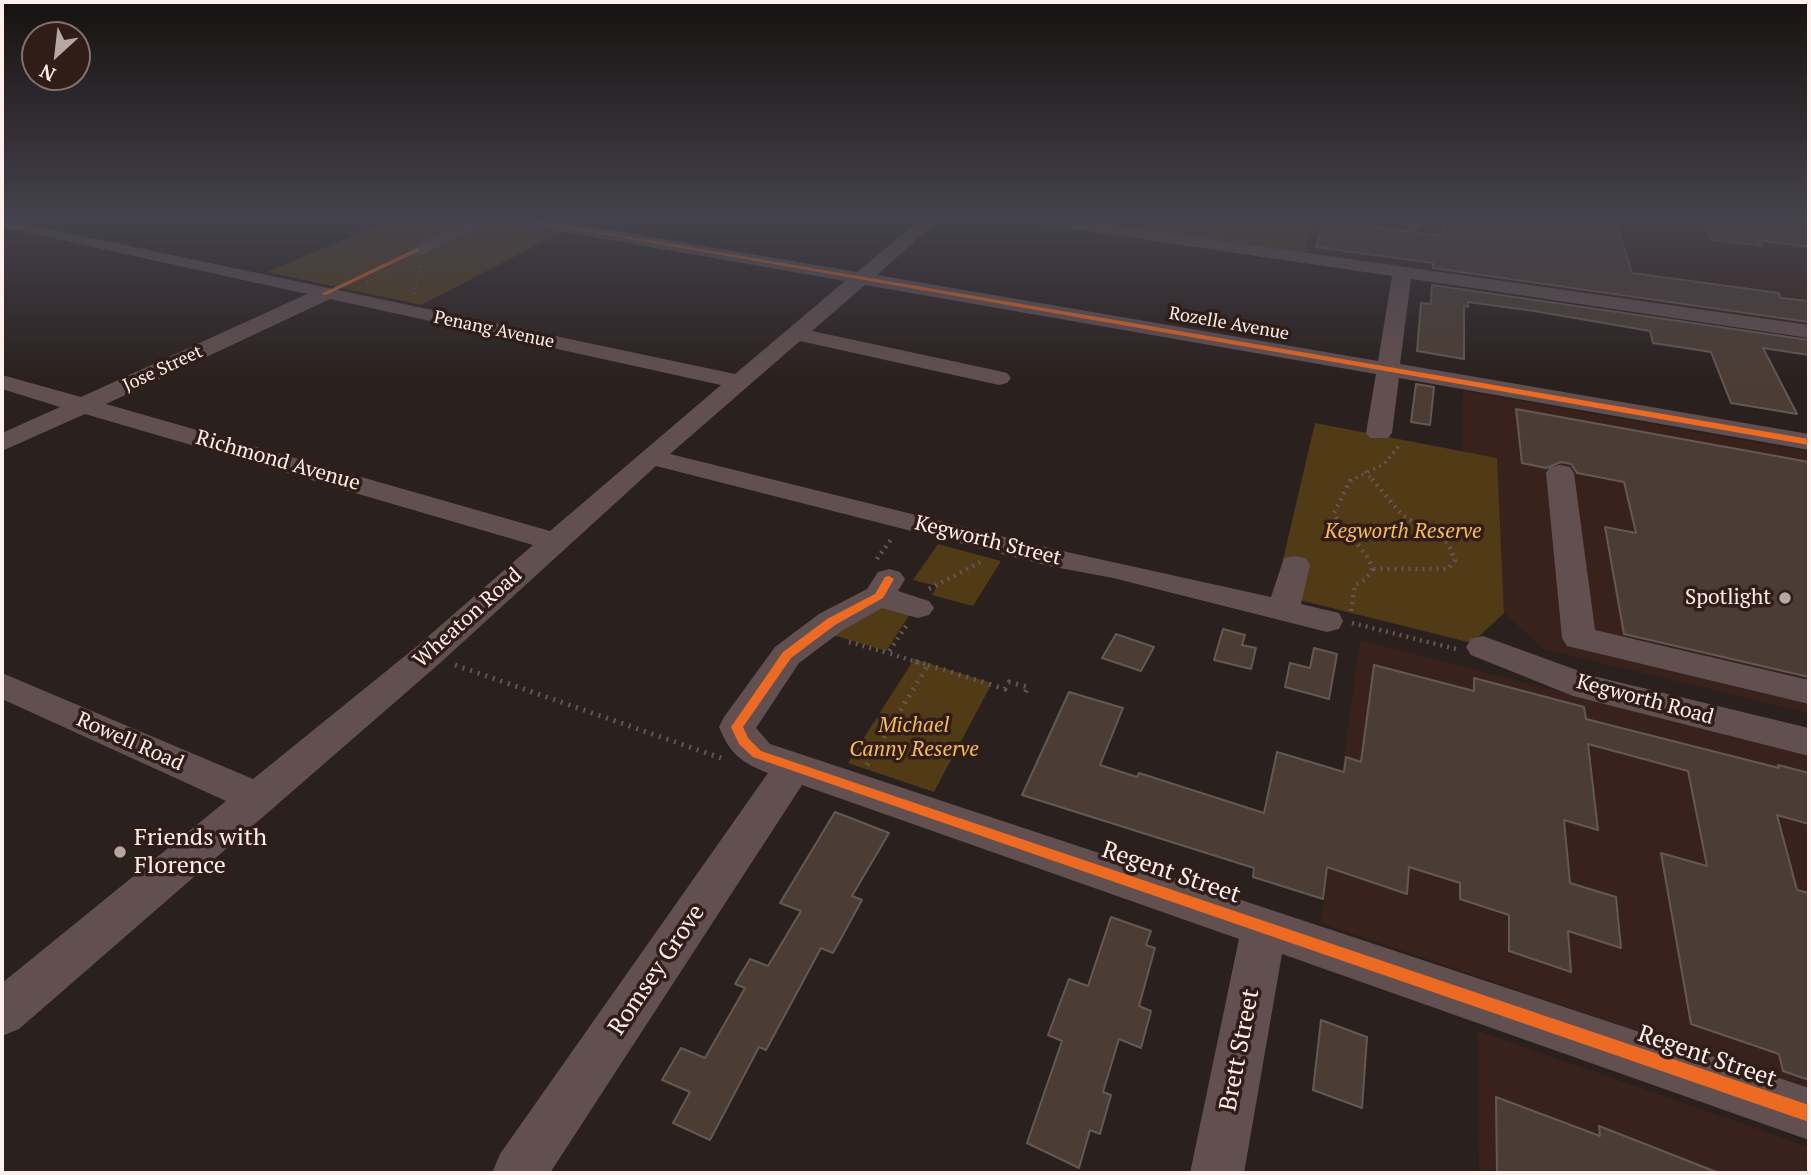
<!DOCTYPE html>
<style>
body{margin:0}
#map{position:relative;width:1811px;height:1175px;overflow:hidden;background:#2a201e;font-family:"PT Serif",serif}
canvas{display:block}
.frame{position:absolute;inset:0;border:4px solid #fef0ec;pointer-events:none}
.north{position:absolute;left:21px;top:21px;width:70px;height:70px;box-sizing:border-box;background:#301d18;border:2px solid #82716d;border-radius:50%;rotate:207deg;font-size:19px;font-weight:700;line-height:28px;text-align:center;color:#fef0ec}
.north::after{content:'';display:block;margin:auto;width:24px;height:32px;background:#b4a7a4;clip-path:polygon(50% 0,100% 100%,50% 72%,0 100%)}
</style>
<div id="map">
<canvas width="1811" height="1175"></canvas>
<div class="frame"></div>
<div class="north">N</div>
</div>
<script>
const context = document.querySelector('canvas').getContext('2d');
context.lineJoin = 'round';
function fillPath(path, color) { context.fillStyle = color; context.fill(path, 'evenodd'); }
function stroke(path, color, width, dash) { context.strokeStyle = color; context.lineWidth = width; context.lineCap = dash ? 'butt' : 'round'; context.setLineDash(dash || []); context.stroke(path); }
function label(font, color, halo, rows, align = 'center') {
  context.font = font + ' "PT Serif",serif'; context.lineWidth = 7; context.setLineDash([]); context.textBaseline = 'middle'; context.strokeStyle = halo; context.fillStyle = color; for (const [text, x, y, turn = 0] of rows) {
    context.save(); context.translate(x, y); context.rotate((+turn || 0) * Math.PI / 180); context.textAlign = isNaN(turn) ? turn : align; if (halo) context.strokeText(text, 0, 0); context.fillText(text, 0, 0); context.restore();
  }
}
fillPath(new Path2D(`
 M1316,219L1391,226L1393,219H1809V325L1304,253Z
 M1463,391L1809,452V713L1544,649L1504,613L1497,458L1462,451Z
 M1360,640L1809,756V1089L1321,923Z
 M1478,1031L1809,1147V1173H1479Z`), '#3a221c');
fillPath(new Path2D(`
 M393,219H485L562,232L421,305L267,272Z
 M1074,219H1316L1304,253Z
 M1315,423L1497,458L1504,613L1472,643L1275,594Z
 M938,544L1001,561L973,606L932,595L937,586L913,580Z
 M879,606L910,614L886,651L833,635Z
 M914,659L992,683L934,792L848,763Z`), '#503b16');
const building = new Path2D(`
 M1443,219H1615L1632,273L1779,293L1781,298L1809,301V322L1433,268V263L1316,247L1324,220L1442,236Z
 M1702,219H1809V247L1758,240L1762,246L1711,240Z
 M1432,285L1809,340V355L1763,348L1797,414L1731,403L1711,352L1653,343L1650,331L1534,311L1468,302V307L1464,306V359L1417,351L1421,303L1431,304Z
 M1416,384L1434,387L1430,425L1411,422Z
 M1516,409L1809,462V677L1624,634L1605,527L1636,533L1624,482L1577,473L1571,464L1561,462L1546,468L1522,463Z
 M1223,629L1245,635L1242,645L1256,648L1251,669L1214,660Z
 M1116,634L1154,647L1141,671L1102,658Z
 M1314,648L1337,654L1329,699L1285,687L1290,663L1310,668Z
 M1374,665L1474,691V678L1584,707L1586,719L1779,768L1778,765L1809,773V824L1777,815L1797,890L1809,893V1080L1783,1071L1779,1054L1691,1024L1661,853L1707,866L1688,771L1588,744L1598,830L1564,820L1570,883L1616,897L1621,948L1568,931L1571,972L1509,951V915L1460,899V883L1409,867L1407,894L1327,867L1323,899L1253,877L1254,868L1022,795L1069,692L1123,708L1100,765L1137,777L1139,773L1264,813L1277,752L1344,772L1346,757L1361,762Z
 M835,812L889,833L852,896L862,900L833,953L821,948L766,1050L759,1047L710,1140L673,1123L690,1092L662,1080L681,1048L705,1058L745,988L735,984L750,959L768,966L801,911L780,903Z
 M1111,917L1151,931L1146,945L1155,948L1139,1006L1151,1011L1141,1048L1119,1039L1103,1092L1111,1095L1100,1134L1090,1130L1079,1168L1027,1143L1062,1041L1048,1035L1069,979L1088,986Z
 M1321,1020L1367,1037L1362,1108L1313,1090Z
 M1496,1097L1600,1136L1599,1126L1719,1173H1497Z`);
fillPath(building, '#4c3d34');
stroke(building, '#625955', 2);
stroke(new Path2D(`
 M451,254L464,257
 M367,282L406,264
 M414,294L420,265`), '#635656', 2.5, [1, 3.5]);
stroke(new Path2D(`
 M1365,471L1373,481
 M1350,481L1384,464L1399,446`), '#635656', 3.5, [2, 4.5]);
stroke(new Path2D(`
 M1372,479L1402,515L1448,543L1455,560L1448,569H1372
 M877,559L892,538
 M929,589L980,562
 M1351,611L1355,585L1366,579L1372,569C1367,548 1343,533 1334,513L1351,479
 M1352,623L1456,649
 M906,626L888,653L920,663
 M849,642L888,653`), '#635656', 4.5, [2, 5]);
stroke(new Path2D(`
 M455,665L721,758
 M928,665L1005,689L1009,682L1028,687L1025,693
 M867,765L928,665L914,661`), '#635656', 5, [2, 6]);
fillPath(new Path2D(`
 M2,219L735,374L845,281L518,224L509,219H546L857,272L921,219H939L877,275L1378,361L1392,276L1039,224L1030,219H1072L1809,325V338L1411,279L1400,364L1809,434V450L1399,378L1392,433L1388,438H1370L1366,433L1376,374L865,285L812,331L999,371L1007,373L1011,378L1007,383L999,385L800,341L670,454L1049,548L1271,597L1284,558L1295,556L1306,558L1310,565L1301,604L1339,613L1343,621L1339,629L1327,632L1113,578L1049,566L656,466L440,663L19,1029L2,1036V983L226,801L2,699V673L253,779L416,647L533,545L85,414L2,451V433L60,407L2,389V375L81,397L307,294L2,227ZM330,299L721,385L550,531L106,404Z
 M472,219H495L424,254L417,256L408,250Z
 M1405,219H1421L1423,226L1414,231L1408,230Z
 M1560,465L1570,467L1574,473L1595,630L1809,680V704L1567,646L1562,638L1546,473L1550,467Z
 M889,569L900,572L905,579L898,591L929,601L934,608L929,615L918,618L882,608L843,630L799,663L756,728L770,744L1809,1088V1140L1282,954L1244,1173H1190L1239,939L802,785L550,1173H492L500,1154L768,773C742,763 730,754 719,727L724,717L775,647L819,614L867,589L878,572Z
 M1483,636L1593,676L1809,728V756L1573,696L1471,655L1466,647L1471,639Z`), '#625051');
fillPath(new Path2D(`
 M515,219H526L1809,439V445Z
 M417,248L420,250L419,251L326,295L321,294Z
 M889,576L894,579L883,598L835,625L791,658L743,727L748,738L761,751L1809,1105V1122L753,757L739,744L731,727L783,652L827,619L875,594L885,577Z`), '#ed6a23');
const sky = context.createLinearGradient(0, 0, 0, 383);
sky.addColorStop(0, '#171210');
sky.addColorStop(0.57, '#44424c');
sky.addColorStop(1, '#44424c00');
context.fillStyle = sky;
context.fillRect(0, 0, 1811, 383);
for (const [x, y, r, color] of [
 [1785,598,7,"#b4a7a4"],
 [120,852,7,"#b4a7a4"]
]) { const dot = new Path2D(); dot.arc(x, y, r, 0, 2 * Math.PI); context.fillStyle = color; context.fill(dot); stroke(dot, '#301d18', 2.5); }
label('18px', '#fef0ec', '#301d18', [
 ["Rozelle Avenue",1229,324,10],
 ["Penang Avenue",494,330,12],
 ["Jose Street",163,369,-25]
]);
label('21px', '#fef0ec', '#301d18', [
 ["Richmond Avenue",278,461,16],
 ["Kegworth Street",988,541,14],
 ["Wheaton Road",468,618,-42],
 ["Kegworth Road",1645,700,15],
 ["Rowell Road",130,742,24]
]);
label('italic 21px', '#fbbd49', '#301d18', [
 ["Kegworth Reserve",1403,532],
 ["Michael",914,726],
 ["Canny Reserve",914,750]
]);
label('21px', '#fef0ec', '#301d18', [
 ["Spotlight",1771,598]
], 'right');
label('24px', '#fef0ec', '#301d18', [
 ["Friends with",134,838],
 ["Florence",134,866]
], 'left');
label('24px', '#fef0ec', '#301d18', [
 ["Regent Street",1171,873,19],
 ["Romsey Grove",657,970,-56],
 ["Brett Street",1240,1050,-79],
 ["Regent Street",1707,1057,19]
]);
</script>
